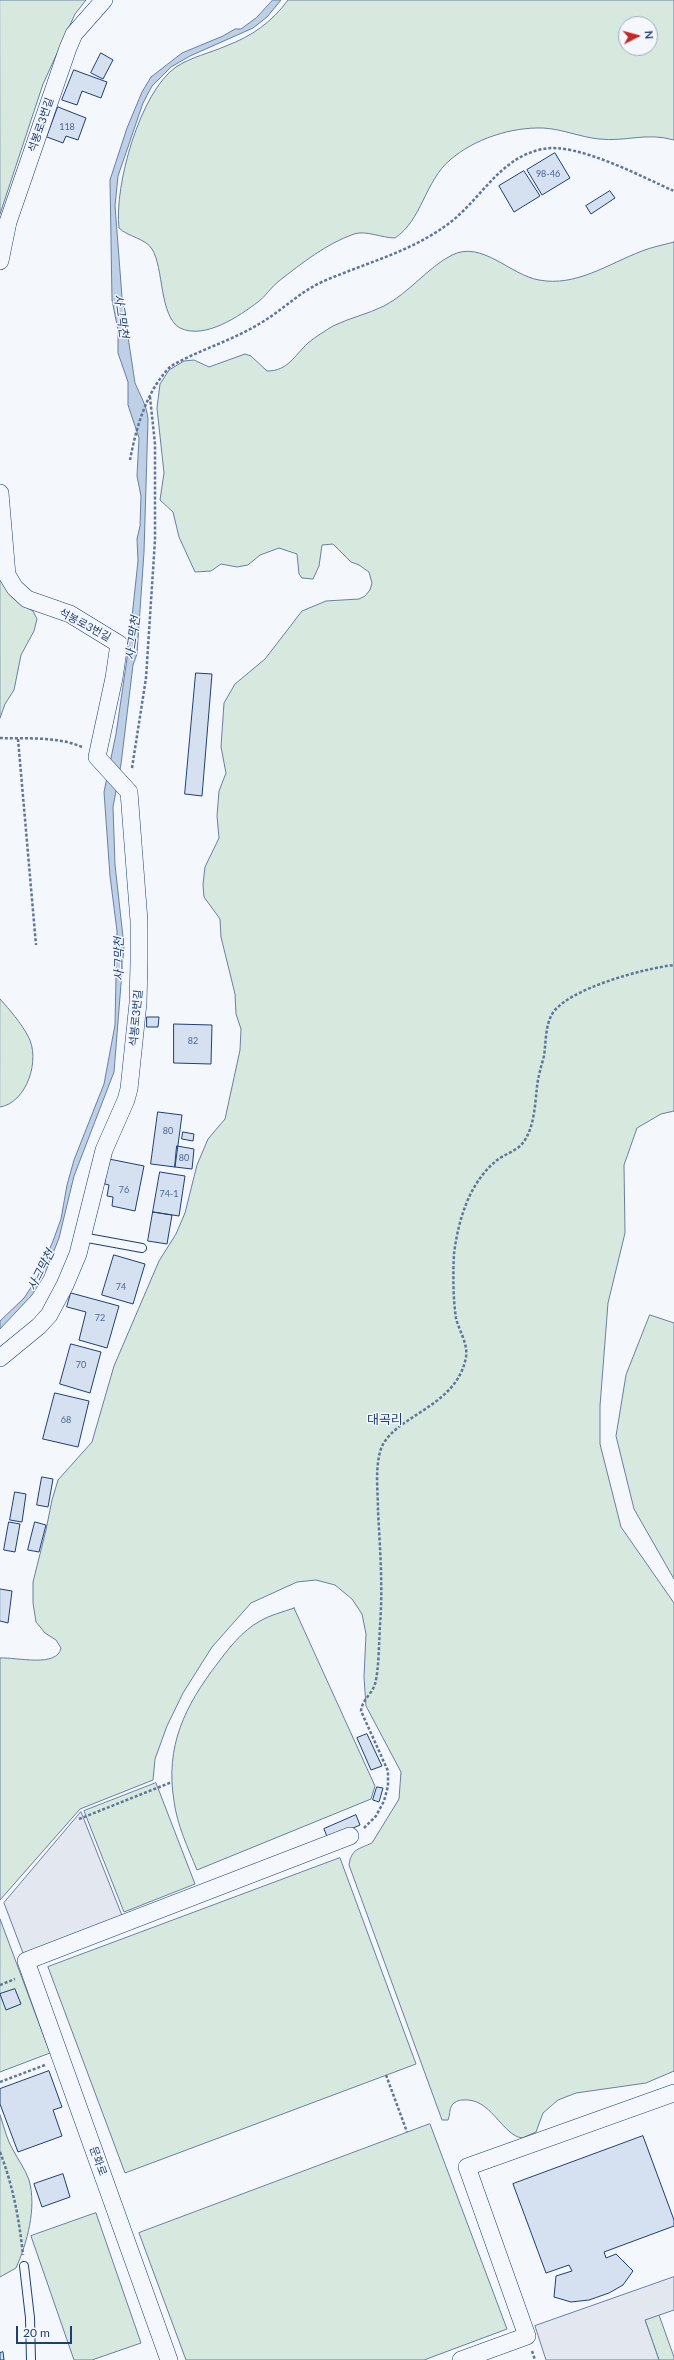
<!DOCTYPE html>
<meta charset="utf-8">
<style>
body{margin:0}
#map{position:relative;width:674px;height:2360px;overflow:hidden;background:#f4f7fb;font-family:Lato,sans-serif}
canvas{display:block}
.north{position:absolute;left:618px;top:16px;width:40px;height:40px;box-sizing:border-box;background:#f4f7fb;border:1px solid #9eadc5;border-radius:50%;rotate:84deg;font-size:11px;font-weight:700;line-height:16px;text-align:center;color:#1d3f73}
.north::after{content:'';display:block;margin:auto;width:14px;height:18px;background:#c62828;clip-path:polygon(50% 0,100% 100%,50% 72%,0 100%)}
.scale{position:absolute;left:16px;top:2326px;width:56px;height:18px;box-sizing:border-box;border:2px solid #1d3f73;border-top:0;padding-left:5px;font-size:12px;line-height:14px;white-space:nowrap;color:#1d3f73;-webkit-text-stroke:3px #f4f7fb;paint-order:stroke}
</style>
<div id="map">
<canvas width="674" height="2360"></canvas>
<div class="north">N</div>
<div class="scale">20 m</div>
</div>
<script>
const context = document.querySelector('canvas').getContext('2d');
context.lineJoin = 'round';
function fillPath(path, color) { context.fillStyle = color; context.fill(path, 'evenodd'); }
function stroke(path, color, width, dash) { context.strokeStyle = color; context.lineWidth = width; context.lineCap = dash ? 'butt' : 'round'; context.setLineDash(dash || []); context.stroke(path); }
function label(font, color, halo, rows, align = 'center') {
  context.font = font + ' Lato,"Noto Sans KR",sans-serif'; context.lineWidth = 3; context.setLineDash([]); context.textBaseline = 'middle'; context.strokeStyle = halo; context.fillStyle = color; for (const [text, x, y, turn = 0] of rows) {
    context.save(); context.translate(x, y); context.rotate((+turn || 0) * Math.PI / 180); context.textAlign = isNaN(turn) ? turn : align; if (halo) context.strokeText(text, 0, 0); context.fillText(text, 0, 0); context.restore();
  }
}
const green = new Path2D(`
 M0,0H86L75,14L43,84L0,214Z
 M288,0H674V140C646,132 626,142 599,139C580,137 562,129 543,128C511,127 474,139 450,160C425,181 422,220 395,238C382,238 366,230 354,234C326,244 302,263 279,281C271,287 266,296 258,302C239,316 205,340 180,328C159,316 164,268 152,249C145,238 128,237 119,228C114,186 140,92 176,67C191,57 210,53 226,46C252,36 271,23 288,0ZM626,24H650V48H626Z
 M674,242V1111L661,1114L637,1128L624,1165L625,1233L608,1303L600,1406V1444L621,1527L674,1603V2071L646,2083L576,2093L558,2100L543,2113L536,2132L522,2138C517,2137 513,2135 509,2131C494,2118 485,2098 462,2100C459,2100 454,2102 452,2105C449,2109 450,2116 448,2120H442L349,1865C351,1849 359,1849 372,1843L399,1799L401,1772L366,1706L364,1677L366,1634L362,1614L352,1599L335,1585L316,1580L297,1582L251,1603L212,1647L183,1693L167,1726L155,1759L153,1780L80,1809L0,1900V1658C17,1657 57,1668 61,1648L56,1640L45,1633L36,1622L33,1603V1582L46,1530L52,1500L58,1480L92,1442L114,1366L159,1261L176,1234L185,1213L197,1165L208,1139L225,1119L240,1050L241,1029L236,1014L235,994L221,937L220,919L204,897L203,884L205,867L219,838L217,816L219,791L226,773L221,747L224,703L235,684L265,659L302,611L326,601L359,599L365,596L370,590L372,583L369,572L359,565L351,562L333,544L322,545L319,566L313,579L302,578L299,574L297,554L279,548L260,555L248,565L237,567L221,564L211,571L195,572L179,537L173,512L160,500L164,473L157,408L160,384L169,370L184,361L194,360L209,367L245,354L251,356L267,371C288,371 294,356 308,343C315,337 325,331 333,326C349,318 368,314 384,306C409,293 427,268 452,255C482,240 510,275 539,280C576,287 608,264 642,251C652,247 663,245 674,242Z
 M0,579C9,595 17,603 33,611L37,619L34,631L21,655L14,690L5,704L0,718Z
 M0,999C10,1010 21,1023 28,1036C41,1059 27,1103 0,1107Z
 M650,1315L674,1323V1579L634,1509L616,1436L626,1375Z
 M294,1608L375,1786L371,1799L197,1870C188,1848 177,1825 174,1801C165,1746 185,1706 217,1664C229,1648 242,1631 260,1621C270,1615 283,1612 294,1608Z
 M156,1783L195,1884L124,1912L84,1811Z
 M340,1858L416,2064L125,2173L48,1967Z
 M0,1919L50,2053L0,2072Z
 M0,2115C4,2127 7,2140 13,2150C19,2161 25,2169 29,2180C37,2208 27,2243 16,2268L0,2277Z
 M430,2124L507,2329L424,2360H186L139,2233Z
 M96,2213L141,2343L92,2360H74L31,2236Z
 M659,2315L674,2357V2360H659L645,2320Z`);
fillPath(green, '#d7e8df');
stroke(green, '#687fa3', 1);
const parking = new Path2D(`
 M81,1812L125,1923L26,1961L4,1903Z
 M674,2277V2310L645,2320L659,2360H546L535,2326Z`);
fillPath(parking, '#e3e8f0');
stroke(parking, '#687fa3', 1);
const water = new Path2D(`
 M273,0H281L267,17L253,28L190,56L171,67L152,86L143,103L118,176L115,206L122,297L135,383C140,395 147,406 148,419L144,552L137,654L133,665L121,764L113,807L115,865L124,946L114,1072L74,1176L59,1238L44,1276L32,1295L0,1329V1321L24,1298L36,1280L53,1241L61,1219L67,1185L74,1160L104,1084L115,1025L117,931L110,876L104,792L116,734L129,645L138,561L137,539L140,526L141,496L137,476L139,438L128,405V382L118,353V330L112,300L110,180L127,128L142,92L151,77L182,53L223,36L235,29H241L256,18Z`);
fillPath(water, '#bed0e5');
stroke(water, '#687fa3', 1);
const building = new Path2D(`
 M101,53L113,60L103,79L91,73Z
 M74,70L107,82L101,98L82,91L77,105L62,100Z
 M58,107L86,118L78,140L66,136L63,143L47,137Z
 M555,153L570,178L542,195L527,170Z
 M524,171L540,196L514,212L499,186Z
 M610,191L615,198L591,214L586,206Z
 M196,673L212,674L202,796L185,794Z
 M147,1017H159L158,1027H147Z
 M174,1024L212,1025L211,1064L174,1063Z
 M158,1112L182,1115L175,1167L151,1164Z
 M183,1132L194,1134L193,1141L182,1139Z
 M177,1146L194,1149L192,1169L175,1167Z
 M109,1159L144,1166L135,1211L112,1206L113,1197L107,1196L109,1185L105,1184Z
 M160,1172L185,1176L179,1216L153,1212Z
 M153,1212L172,1215L167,1244L148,1241Z
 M114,1255L145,1264L133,1304L102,1295Z
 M71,1293L119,1306L107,1348L79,1340L86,1312L67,1307Z
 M71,1344L101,1352L90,1393L60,1384Z
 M55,1393L89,1401L78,1447L43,1439Z
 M42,1477L53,1479L48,1507L37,1505Z
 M15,1492L26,1494L22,1522L10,1520Z
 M9,1522L20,1524L15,1552L4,1550Z
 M35,1522L46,1525L39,1552L28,1550Z
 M0,1589L12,1591L8,1623L0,1621Z
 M367,1734L382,1766L371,1770L357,1738Z
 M377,1787L383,1788L379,1802L373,1800Z
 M356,1815L360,1825L328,1839L324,1829Z
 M15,1989L21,2004L6,2010L0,1994Z
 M49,2071L62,2107L53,2110L62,2136L18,2152L0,2104V2089Z
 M643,2136L674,2220V2226L604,2252L606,2258L616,2254L633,2271L623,2285L609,2293L589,2300L571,2302L554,2297L556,2276L572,2271L569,2265L546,2273L513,2184Z
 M63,2174L70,2197L42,2207L34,2184Z
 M3,2352L4,2360H0V2353Z`);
fillPath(building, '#d5e0f0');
stroke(building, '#1d3f73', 1);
const service = new Path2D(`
 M82,1237L142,1248
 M24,2266L30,2318L31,2360`);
const minor = new Path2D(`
 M0,261L8,222L68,48L74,34L104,0
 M0,493L7,575L15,588L27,599L70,614L119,644L114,678L97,757L129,792L139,921V963L138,1003L129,1089L126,1100L104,1150L78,1254L65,1285L49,1315L39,1326L0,1358
 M169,2360L26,1961L350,1836
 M461,2360L527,2336L467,2167L674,2093`);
stroke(service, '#1d3f73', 10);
stroke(minor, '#1d3f73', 18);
stroke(new Path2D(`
 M130,460C136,428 147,389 171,366C199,350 231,341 259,324C282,311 299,292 324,281C368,262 414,251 452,221C483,196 501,157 543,149C577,142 642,177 674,191
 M0,738C26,739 57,736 82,747
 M18,739L36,945
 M132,768L146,678L155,540V444L150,397
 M79,1819L172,1782
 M364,1828L376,1816L384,1801L388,1786V1771L361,1711C362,1700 372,1694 375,1684C379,1670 379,1640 380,1625C383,1587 380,1549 378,1511C378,1492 375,1471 380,1452C389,1416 457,1409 466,1357C468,1343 459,1331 456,1318C453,1299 453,1274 454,1254C458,1221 469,1183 496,1161C503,1155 516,1151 522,1144C534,1130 535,1105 537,1087C538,1077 541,1067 544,1056C546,1043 545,1029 551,1016C564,989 646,968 674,965
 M0,1985L15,1979
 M386,2075L407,2132
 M0,2082L45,2065
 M0,2152C13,2186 19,2218 23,2255
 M532,2351L535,2360`), '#5e769c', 2.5, [3, 2]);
stroke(service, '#f4f7fb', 8);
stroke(minor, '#f4f7fb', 17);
label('9px', '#4b6792', null, [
 ["118",67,127],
 ["98-46",548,174],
 ["82",193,1041],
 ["80",168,1131],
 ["80",184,1158],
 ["76",124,1190],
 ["74-1",169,1194],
 ["74",121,1287],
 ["72",100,1318],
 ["70",81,1365],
 ["68",66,1420]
]);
label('11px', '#1d3f73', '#f4f7fb', [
 ["석봉로3번길",41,125,-71],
 ["석봉로3번길",85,625,28],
 ["석봉로3번길",136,1018,-85],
 ["문화로",98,2161,70]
]);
label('italic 12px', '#1d3f73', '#f4f7fb', [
 ["사그막천",121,316,82],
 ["사그막천",133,638,-82],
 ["사그막천",119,959,-90],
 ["사그막천",41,1270,-63]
]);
label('13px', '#1d3f73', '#f4f7fb', [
 ["대곡리",385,1420]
]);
</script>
